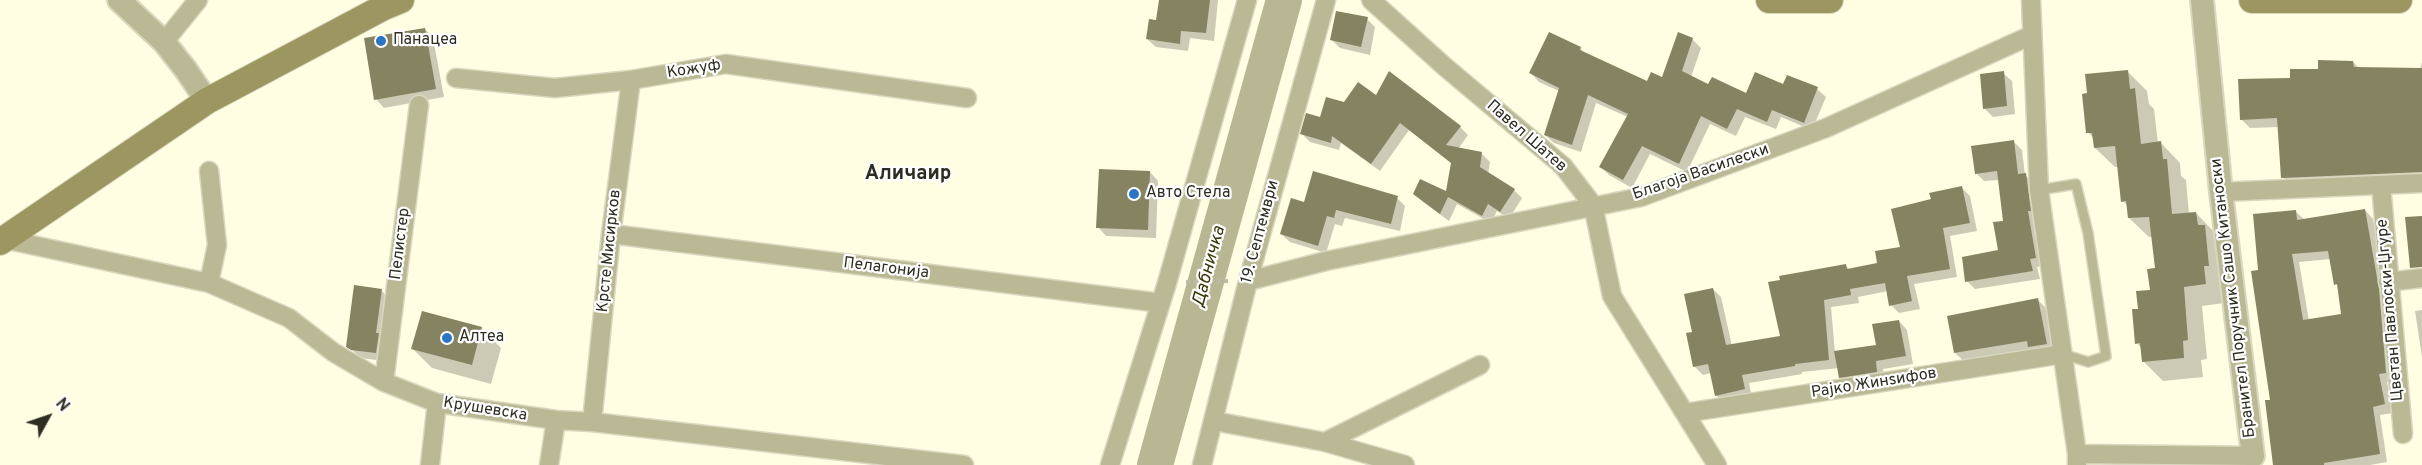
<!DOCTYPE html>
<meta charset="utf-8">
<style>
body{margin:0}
#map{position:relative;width:2422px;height:465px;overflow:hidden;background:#fffde2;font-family:Overpass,sans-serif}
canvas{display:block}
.north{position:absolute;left:18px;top:387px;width:60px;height:60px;-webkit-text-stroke:4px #fff;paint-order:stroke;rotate:50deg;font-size:16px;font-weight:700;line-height:24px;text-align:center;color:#2e2d21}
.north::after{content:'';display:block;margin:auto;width:21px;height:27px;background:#2e2d21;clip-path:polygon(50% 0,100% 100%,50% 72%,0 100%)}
</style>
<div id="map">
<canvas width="2422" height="465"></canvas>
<div class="north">N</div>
</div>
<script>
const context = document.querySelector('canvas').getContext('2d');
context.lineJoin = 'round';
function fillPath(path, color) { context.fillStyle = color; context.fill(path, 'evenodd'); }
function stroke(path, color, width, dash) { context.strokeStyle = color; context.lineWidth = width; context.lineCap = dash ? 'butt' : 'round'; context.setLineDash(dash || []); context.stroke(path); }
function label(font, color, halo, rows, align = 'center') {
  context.font = font + ' Overpass,sans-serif'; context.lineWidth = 4.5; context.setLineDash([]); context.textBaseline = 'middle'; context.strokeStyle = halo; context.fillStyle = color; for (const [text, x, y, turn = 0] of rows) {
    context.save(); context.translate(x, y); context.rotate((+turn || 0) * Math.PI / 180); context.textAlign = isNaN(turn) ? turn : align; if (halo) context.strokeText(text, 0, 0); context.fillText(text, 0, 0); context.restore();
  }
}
fillPath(new Path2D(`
 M1161,0H1218L1214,41L1190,38L1188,51L1156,47L1147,39L1158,22Z
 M1367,19L1375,27L1370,55L1340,48L1332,40Z
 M425,29L433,38L444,97L384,108L376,99Z
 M1692,39L1701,48L1691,77L1709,86L1747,95L1784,86L1817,89L1826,97L1812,130L1781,117L1776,129L1745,117L1736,136L1710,124L1687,172L1650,154L1632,188L1609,175L1601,167L1628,117L1596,103L1581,152L1554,143L1545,135L1559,91L1539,82L1531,73L1580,48L1585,54L1648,83L1663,79Z
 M2353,62L2360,69H2420L2422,62V180L2291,186L2283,177L2279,127L2250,128L2241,119L2291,79Z
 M2128,72L2147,91L2149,104L2154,109L2158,143H2161L2180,163L2181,176L2186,180L2189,214L2196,213L2215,233L2225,303L2202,306L2207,359L2201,360L2203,377L2163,381L2143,361L2142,349L2137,343L2140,310L2152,292L2156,269L2153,237H2149L2129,218L2128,206L2123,201L2119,167H2115L2095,148L2094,139L2088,132Z
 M1389,73L1460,127L1468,135L1458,149L1482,154L1490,162L1488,174L1514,190L1522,198L1509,219L1497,211L1491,223L1457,204L1449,221L1423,202L1415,194L1447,193L1453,164L1409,130L1380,171L1341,143L1339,150L1310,142L1302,134L1321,118L1345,104L1377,97Z
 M2003,73L2012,81L2015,114L1993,117L1984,108Z
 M2014,142L2022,150L2025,175L2034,183L2043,266L2037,267L2040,279L1975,289L1967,281L1999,251L2004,222L1999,180L1984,181L1976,173Z
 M1150,172L1158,181L1156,238L1106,236L1098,227Z
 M1962,188L1970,196L1977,231L1950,236L1957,277L1914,284L1920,309L1899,313L1891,305L1888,291L1858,297L1859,303L1831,307L1835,353L1878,346L1899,321L1907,330L1913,364L1883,369L1885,380L1849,385L1840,377L1839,368L1802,372V374L1749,383L1752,397L1724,403L1716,395L1711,373L1703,375L1694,366V333L1713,289L1721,297L1732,346L1782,337L1845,265L1850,270L1879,264L1902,248L1932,200Z
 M1397,198L1405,206L1400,231L1345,218L1342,226L1335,224L1326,253L1290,242L1281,234L1305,204Z
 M2365,210L2373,219L2387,298L2394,381L2387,382L2393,413L2380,415L2387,462L2370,465H2275L2272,401L2260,271L2296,212L2305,220ZM2331,259L2336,284L2339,287L2342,316L2309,321L2299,262Z
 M381,290L389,299L384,361L361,358L348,346Z
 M2037,299L2046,308L2055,352L1964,361L1955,353Z
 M2422,310V357L2415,311Z
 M481,328L501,348L491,384L432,368L412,348Z`), '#0003');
stroke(new Path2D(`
 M1155,465L1284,0`), '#b9b694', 36);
fillPath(new Path2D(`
 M1159,0H1210L1206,33L1181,31L1180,44L1146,39L1149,19L1156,20Z
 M1336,11L1368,17L1361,47L1330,40Z
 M425,28L436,89L374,100L364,38Z
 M1549,32L1581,47L1580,50L1647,81L1651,72L1662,77L1678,32L1693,38L1682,71L1708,84L1712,77L1746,93L1755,72L1783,84L1787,75L1818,87L1804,123L1772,110L1767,122L1737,109L1727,129L1701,116L1679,164L1642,146L1623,180L1599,167L1628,114L1588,95L1572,145L1544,135L1559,88L1529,73Z
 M2318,60L2353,61L2354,67L2422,68V172L2281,178L2277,118L2240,120L2238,79L2290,78V69H2318Z
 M2128,70L2130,89L2135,88L2141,144L2161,141L2163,159H2167L2172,214L2196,212L2198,225H2205L2209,266H2204L2206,284L2184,287L2188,340L2183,341L2184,358L2142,362L2140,343L2135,344L2132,309H2138L2136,291L2150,290L2147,269L2155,268L2149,217L2128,218L2126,201L2121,202L2115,146L2094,148L2092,133H2086L2082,94L2087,93L2085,74Z
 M1389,71L1461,126L1446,145L1482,152L1480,167L1515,189L1500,212L1488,204L1482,216L1448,197L1440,214L1413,194L1420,179L1446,191L1451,163L1400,123L1371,164L1332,136L1331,143L1300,134L1306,113L1320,117L1326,97L1344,102L1358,82L1376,95Z
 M2004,71L2007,106L1983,109L1980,74Z
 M2014,140L2018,174L2026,173L2031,211H2028L2036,258L2030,259L2033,271L1965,282L1962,257L1998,250L1993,222L2003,221L1997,171L1975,174L1971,146Z
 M1099,169L1150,171L1148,230L1096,228Z
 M1313,171L1398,196L1391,224L1336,210L1334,218L1327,216L1318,246L1280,234L1291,198L1304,202Z
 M1962,186L1970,223L1943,228L1950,269L1907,276L1912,301L1889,306L1885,283L1850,289L1851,295L1824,300L1829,360L1795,364V366L1742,375L1745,389L1715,396L1708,364L1693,367L1686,333L1692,332L1684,294L1713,288L1726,345L1780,336L1768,282L1780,280L1779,276L1846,264L1847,269L1877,263L1875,251L1900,247L1891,209L1931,199L1929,193Z
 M2365,209L2379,289L2386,373L2379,374L2385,404L2373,407L2380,454L2324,463V465H2273L2265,400H2270L2251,271L2258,270L2253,214L2296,210L2297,220ZM2328,251L2334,285L2337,284L2341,314L2303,320L2292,254Z
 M2422,216V267L2410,268L2405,217Z
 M354,285L382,289L376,333H379L376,353L351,350L346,347Z
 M2038,298L2047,344L2028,347L2027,341L1954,353L1947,316Z
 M422,311L482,327L472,365L411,349Z
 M1899,320L1906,356L1876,361L1877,372L1839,378L1834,351L1876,345L1872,324Z`), '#868362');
const service = new Path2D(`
 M2039,190L2076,184L2088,233L2106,356L2088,362L2063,354`);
const minor = new Path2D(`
 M1371,0L1444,66L1563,166L1593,205L1612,296L1717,465
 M2031,0L2039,190L2077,454V465
 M164,42L198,0
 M456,78L555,88L631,80L726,64L967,98
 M2381,185L2403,434
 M2221,192L2422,183
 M611,234L1161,303
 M4,239L209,283L289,318L333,352L384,382L437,403L556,420L592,422L964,465
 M1248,281L1326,261L1641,197L1826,128L2032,35
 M2388,282L2422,278
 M209,283L217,245L209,171
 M384,382L419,105
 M1685,413L2063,354
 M1214,421L1325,442L1405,465
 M592,422L611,234L631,80
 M1325,442L1480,365
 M2077,454L2253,456
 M430,465L437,403
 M549,465L556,420
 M1110,465L1167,283L1247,0
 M1202,465L1248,281L1326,0`);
const tertiary = new Path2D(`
 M119,0L164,42L186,70L207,101
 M2202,0L2221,192L2253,456`);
const secondary = new Path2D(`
 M1769,0H1830
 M2252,0H2399
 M0,242L207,101L384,7L401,0`);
stroke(service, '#d9d8bf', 12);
stroke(minor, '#d9d8bf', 21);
stroke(tertiary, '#d9d8bf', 26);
stroke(secondary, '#d9d8bf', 28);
stroke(new Path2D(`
 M1186,282L1230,281`), '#bcbaa4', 4, [4.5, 3]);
stroke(service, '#bbb895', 9);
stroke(minor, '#bbb895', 18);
stroke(tertiary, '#bbb895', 22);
stroke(secondary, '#9c9761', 26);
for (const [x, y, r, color] of [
 [381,41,6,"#2b75c5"],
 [1134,194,6,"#2b75c5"],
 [447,338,6,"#2b75c5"]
]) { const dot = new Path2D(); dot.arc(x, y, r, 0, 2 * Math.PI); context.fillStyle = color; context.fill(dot); stroke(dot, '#fff', 2); }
label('16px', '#2e2d21', '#fff', [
 ["Панацеа",393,41],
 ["Авто Стела",1146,194],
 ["Алтеа",459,338]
], 'left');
label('16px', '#2e2d21', '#fff', [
 ["Кожуф",694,70,-9],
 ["Павел Шатев",1526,137,41],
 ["Благоја Василески",1701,173,-19],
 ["19. Септември",1261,232,-75],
 ["Пелистер",401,244,-83],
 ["Крсте Мисирков",610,251,-84],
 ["Пелагонија",886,269,7],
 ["Бранител Поручник Сашо Китаноски",2234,298,-97],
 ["Цветан Павлоски-Џгуре",2391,310,-95],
 ["Рајко Жинѕифов",1874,384,-9],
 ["Крушевска",485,410,9]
]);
label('italic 18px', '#3b3609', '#fff', [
 ["Дабничка",1210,267,-75]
]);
label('bold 20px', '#2e2d21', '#fff', [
 ["Аличаир",908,175]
]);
</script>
